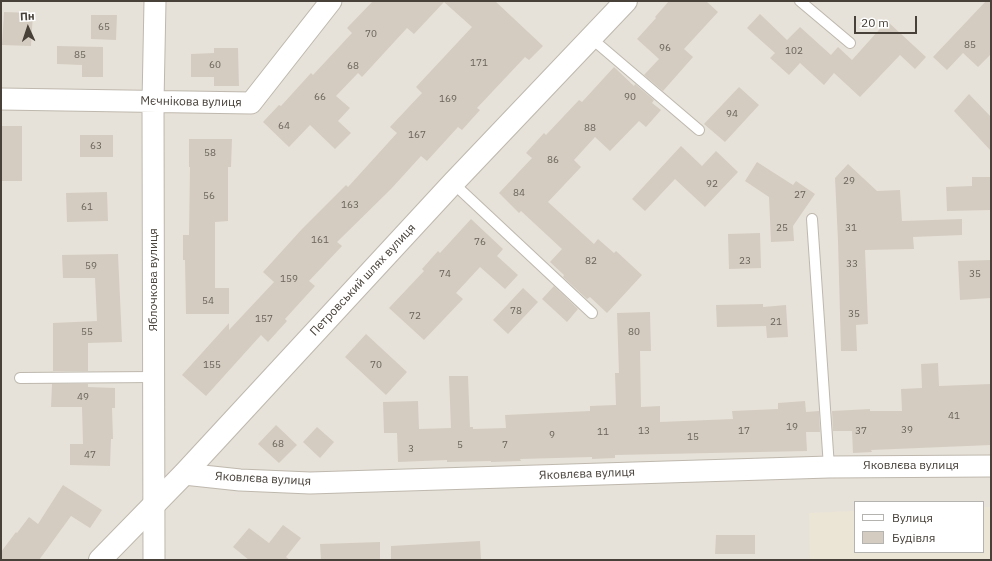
<!DOCTYPE html>
<meta charset="utf-8">
<style>
body{margin:0}
#map{position:relative;width:992px;height:561px;overflow:hidden;background:#f3f1eb;font-family:"IBM Plex Sans",sans-serif}
canvas{display:block}
.frame{position:absolute;inset:0;border:2px solid #474139;pointer-events:none}
.legend{position:absolute;left:854px;top:501px;width:130px;height:52px;box-sizing:border-box;background:#fff;border:1px solid #b5b3b0;margin:0;padding:5px 7px;list-style:none;font-size:12px;color:#474139}
.legend li{display:flex;align-items:center;gap:8px;height:20px}
.legend b{width:20px;border:1px solid #b5b3b0}
.north{position:absolute;left:8px;top:8px;width:40px;height:40px;-webkit-text-stroke:3px #fff;paint-order:stroke;rotate:357deg;font-size:11px;font-weight:700;line-height:16px;text-align:center;color:#474139}
.north::after{content:'';display:block;margin:auto;width:14px;height:18px;background:#474139;clip-path:polygon(50% 0,100% 100%,50% 72%,0 100%)}
.scale{position:absolute;left:854px;top:16px;width:63px;height:18px;box-sizing:border-box;border:2px solid #474139;border-top:0;padding-left:5px;font-size:12px;line-height:14px;white-space:nowrap;color:#474139;-webkit-text-stroke:3px #fff;paint-order:stroke}
</style>
<div id="map">
<canvas width="992" height="561"></canvas>
<div class="frame"></div>
<ul class="legend">
<li><b style="height:5px;background:#fff"></b>Вулиця</li>
<li><b style="height:11px;background:#d4ccc1"></b>Будівля</li>
</ul>
<div class="north">Пн</div>
<div class="scale">20 m</div>
</div>
<script>
const context = document.querySelector('canvas').getContext('2d');
context.lineJoin = 'round';
function fillPath(path, color) { context.fillStyle = color; context.fill(path, 'evenodd'); }
function stroke(path, color, width, dash) { context.strokeStyle = color; context.lineWidth = width; context.lineCap = dash ? 'butt' : 'round'; context.setLineDash(dash || []); context.stroke(path); }
function label(font, color, halo, rows, align = 'center') {
  context.font = font + ' "IBM Plex Sans",sans-serif'; context.lineWidth = 3; context.setLineDash([]); context.textBaseline = 'middle'; context.strokeStyle = halo; context.fillStyle = color; for (const [text, x, y, turn = 0] of rows) {
    context.save(); context.translate(x, y); context.rotate((+turn || 0) * Math.PI / 180); context.textAlign = isNaN(turn) ? turn : align; if (halo) context.strokeText(text, 0, 0); context.fillText(text, 0, 0); context.restore();
  }
}
fillPath(new Path2D(`
 M1,1H991V560H1ZM855,502H983V552H855Z`), '#e7e2d9');
fillPath(new Path2D(`
 M983,507H991V560H810L809,513L855,511V552H983Z`), '#ebe5d6');
fillPath(new Path2D(`
 M373,1H495L543,46L529,60L525,57L477,108L480,110L462,130L458,127L427,161L421,156L391,189L337,242L342,246L309,281L315,286L285,319L287,321L268,342L261,335L206,396L182,375L229,323V330L274,282L263,272L302,229L346,185L348,187L397,133L390,127L422,93L416,87L472,27L444,2L414,34L407,28L362,77L358,73L336,96L350,108L338,121L351,133L335,149L310,125L289,147L263,122L279,105L281,106L311,73L313,75L352,33L347,28Z
 M669,1H706L718,12L684,49L693,57L663,91L644,75L659,59L637,39L656,18L655,17Z
 M986,1H991V54L978,67L963,53L947,70L933,57Z
 M4,12L33,13L31,46L2,45Z
 M760,14L787,40L800,27L831,55L838,47L852,60L887,21L926,57L915,69L900,55L860,97L834,73L824,85L800,63L789,75L770,58L775,53L747,28Z
 M91,15H117L116,40L91,39Z
 M57,46L103,47V77H82V65L57,64Z
 M214,48H238L239,86H214V77H191V54L214,53Z
 M614,67L634,86L635,84L654,100L652,103L661,110L646,127L639,121L610,151L595,137L574,160L581,167L548,202L594,244L598,239L614,253L616,251L642,275L607,313L590,297L587,299L563,277L564,275L550,262L562,249L521,211L519,213L499,193L532,158L526,153L544,133L546,135L579,100L582,102Z
 M739,87L759,105L725,142L704,124Z
 M969,94L991,117V151L954,111Z
 M1,126H22V181H1Z
 M80,135H113V157H80Z
 M189,139H232L231,167H228V221L215,222V288H229V314H186L185,260H183V235H189L190,167H189Z
 M681,146L702,166L716,151L738,172L705,207L675,179L645,211L632,199Z
 M757,162L793,185L796,181L815,194L793,226L794,241L771,242L769,197L745,181Z
 M848,164L877,191L900,190L902,221L962,219V235L913,237L914,249L865,250L868,324L856,325L857,351H841L838,241L835,178Z
 M972,177H991V210L947,211L946,187L972,186Z
 M107,192L108,221L67,222L66,193Z
 M471,219L503,249L497,256L518,275L505,289L480,267L456,293L463,299L424,340L389,308L424,271L422,269L438,251L440,253Z
 M760,233L761,268L729,269L728,234Z
 M118,254L122,342L88,343V371H53V323L97,321L95,278H63L62,255Z
 M990,260L991,298L960,300L958,261Z
 M554,286L578,309L567,322L542,299Z
 M523,288L538,302L508,334L493,320Z
 M763,304V307L786,305L788,337L767,338L766,326L717,327L716,305Z
 M650,312L651,351H640L641,407L660,406V422L733,419L732,411L778,409V403L805,401L806,412L819,411L820,432H806L807,451L615,455V458L592,459V457L520,459L521,461L491,462V461L447,462V460L398,462L397,433H384L383,402L418,401L419,429L451,428L449,376H468L470,427H473V429L506,428L505,415L590,411V406L616,405L615,373H619L617,313Z
 M366,334L407,372L386,395L345,357Z
 M938,363L939,386L991,384V445L871,450L872,452L853,453L852,431H833L832,411L870,409V411H902L901,389L922,388L921,364Z
 M52,384H88V387L115,388V408H112L113,439H111L110,466L70,465V444H83L82,407H51Z
 M276,425L297,445L279,463L258,444Z
 M317,427L334,442L320,458L303,442Z
 M63,485L102,510L90,528L71,516L39,560H1V552L16,532L17,533L29,517L38,524Z
 M283,525L301,538L286,557L290,560H249L233,547L249,528L269,543Z
 M716,535H755V554H715Z
 M480,541L481,560H391V546Z
 M380,542V560H321L320,544Z`), '#d4ccc1');
const service = new Path2D(`
 M800,1L850,43
 M591,38L699,130
 M453,183L592,313
 M812,219L829,467
 M20,378L154,377`);
const minor = new Path2D(`
 M1,99L251,103L331,1
 M184,474L240,480L310,483L829,467L991,466
 M154,560L153,102L155,1`);
const tertiary = new Path2D(`
 M100,560L184,474L453,183L626,1`);
stroke(service, '#beb8ae', 12);
stroke(minor, '#beb8ae', 23);
stroke(tertiary, '#beb8ae', 24);
stroke(service, '#fff', 10);
stroke(minor, '#fff', 21);
stroke(tertiary, '#fff', 22);
label('10px', '#6a645b', null, [
 ["65",104,27],
 ["70",371,34],
 ["85",970,45],
 ["96",665,48],
 ["102",794,51],
 ["85",80,55],
 ["171",479,63],
 ["60",215,65],
 ["68",353,66],
 ["66",320,97],
 ["90",630,97],
 ["169",448,99],
 ["94",732,114],
 ["64",284,126],
 ["88",590,128],
 ["167",417,135],
 ["63",96,146],
 ["58",210,153],
 ["86",553,160],
 ["29",849,181],
 ["92",712,184],
 ["84",519,193],
 ["27",800,195],
 ["56",209,196],
 ["163",350,205],
 ["61",87,207],
 ["25",782,228],
 ["31",851,228],
 ["161",320,240],
 ["76",480,242],
 ["82",591,261],
 ["23",745,261],
 ["33",852,264],
 ["59",91,266],
 ["74",445,274],
 ["35",975,274],
 ["159",289,279],
 ["54",208,301],
 ["78",516,311],
 ["35",854,314],
 ["72",415,316],
 ["157",264,319],
 ["21",776,322],
 ["55",87,332],
 ["80",634,332],
 ["155",212,365],
 ["70",376,365],
 ["49",83,397],
 ["41",954,416],
 ["19",792,427],
 ["39",907,430],
 ["13",644,431],
 ["17",744,431],
 ["37",861,431],
 ["11",603,432],
 ["9",552,435],
 ["15",693,437],
 ["68",278,444],
 ["5",460,445],
 ["7",505,445],
 ["3",411,449],
 ["47",90,455]
]);
label('12px', '#474139', '#fff', [
 ["Мєчнікова вулиця",191,102,1],
 ["Яблочкова вулиця",154,280,-90],
 ["Петровський шлях вулиця",363,280,-47],
 ["Яковлєва вулиця",911,466],
 ["Яковлєва вулиця",587,474,-2],
 ["Яковлєва вулиця",263,479,3]
]);
</script>
